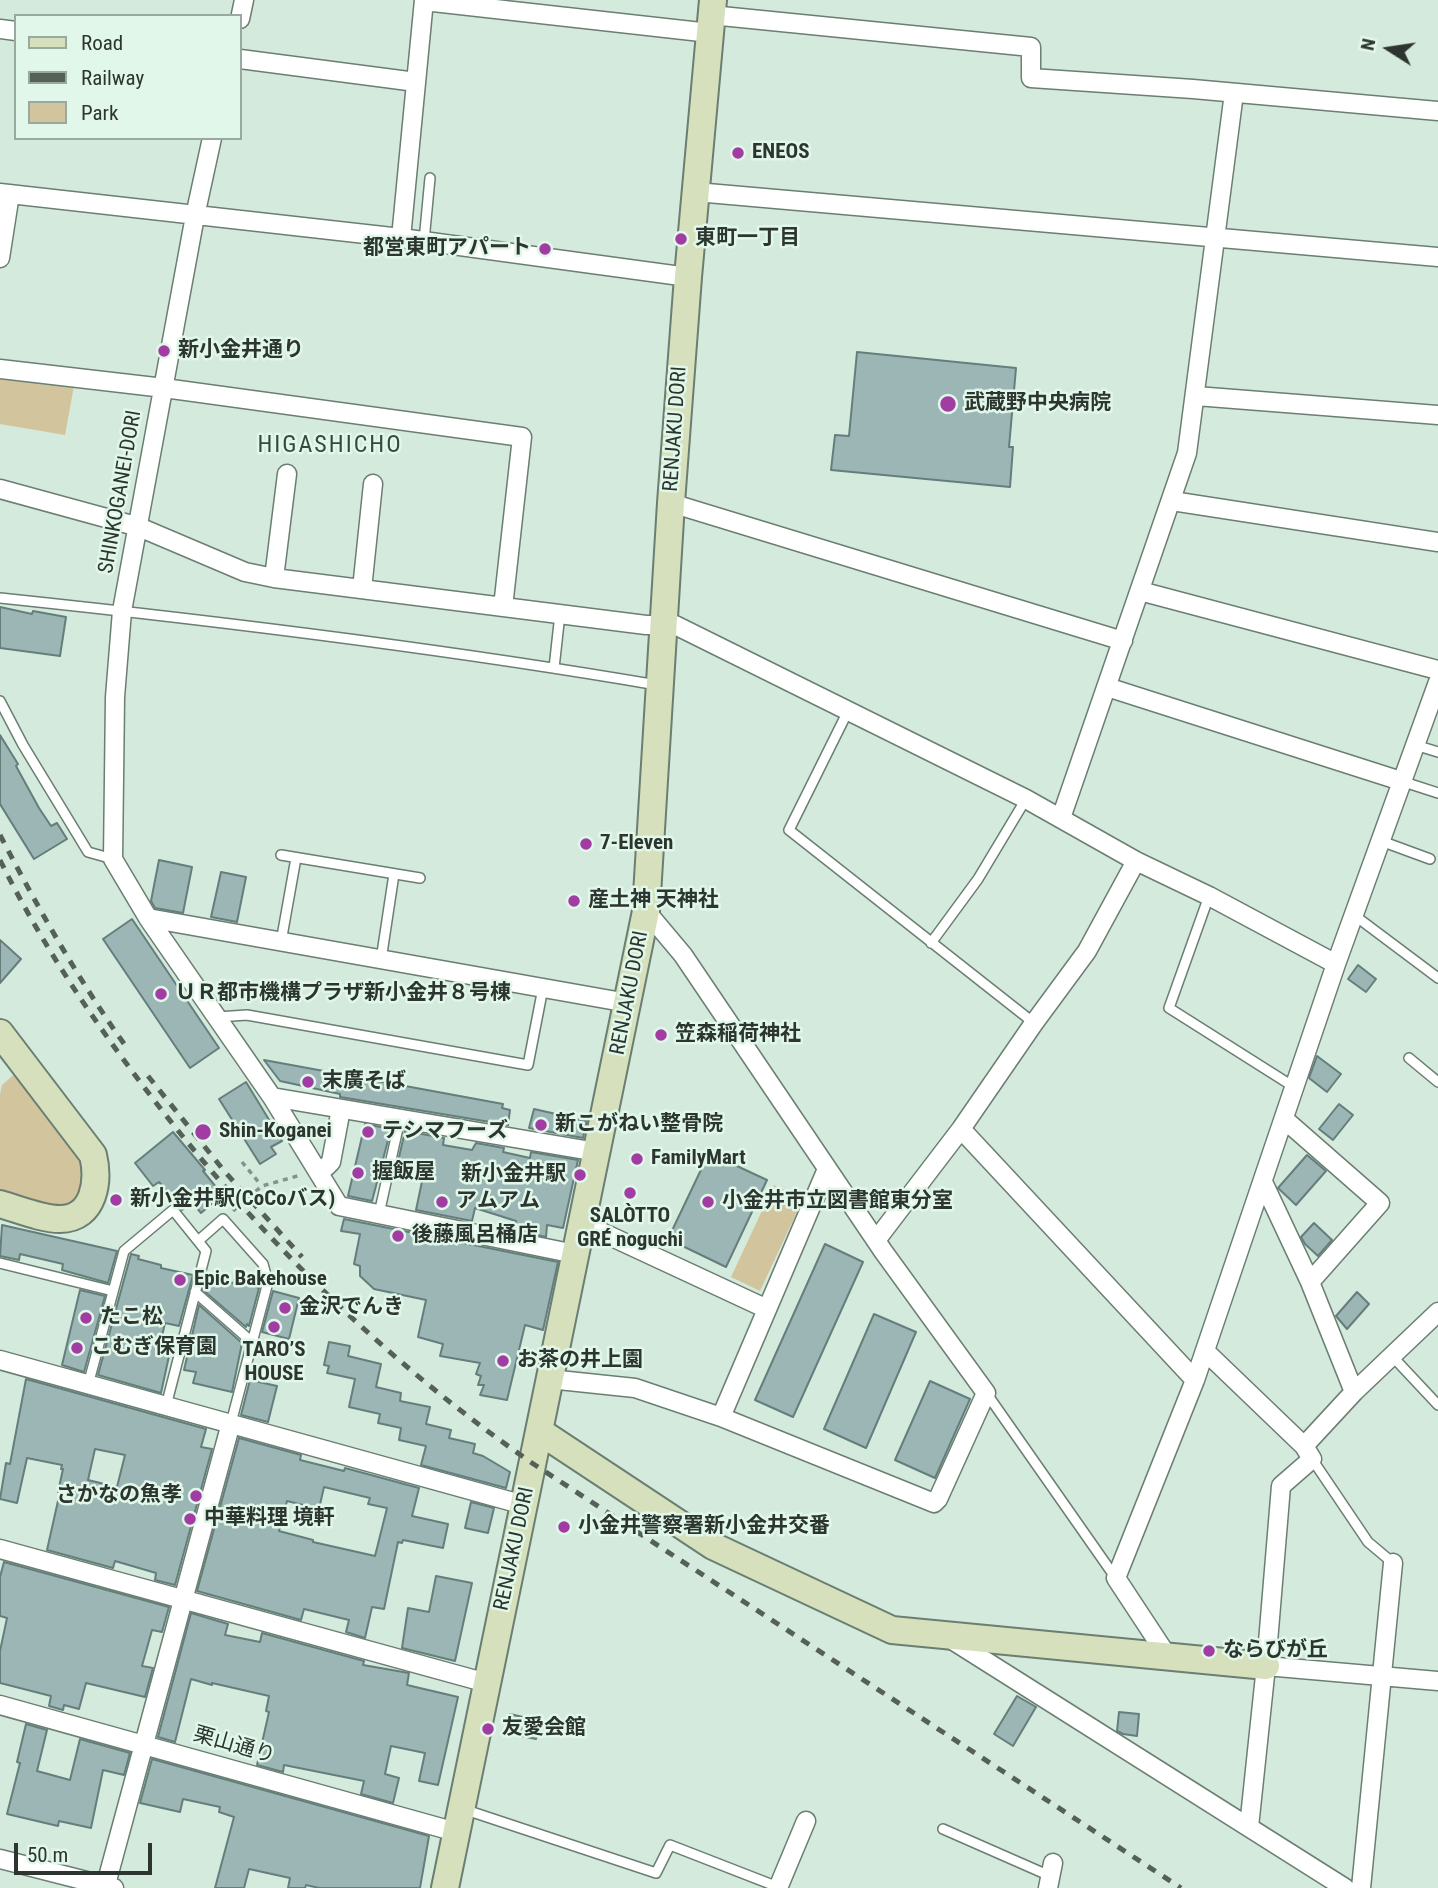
<!DOCTYPE html>
<meta charset="utf-8">
<style>
body{margin:0}
#map{position:relative;width:1438px;height:1888px;overflow:hidden;background:#d4eadc;font-family:"Roboto Condensed",sans-serif}
canvas{display:block}
.legend{position:absolute;left:14px;top:14px;width:228px;height:126px;box-sizing:border-box;background:#e1f7e9;border:2px solid #99a99f;margin:0;padding:9px 12px;list-style:none;font-size:21px;color:#2c352f}
.legend li{display:flex;align-items:center;gap:14px;height:35px}
.legend b{width:35px;border:2px solid #99a99f}
.north{position:absolute;left:1354px;top:14px;width:70px;height:70px;-webkit-text-stroke:5px #e1f7e9;paint-order:stroke;rotate:282deg;font-size:19px;font-weight:700;line-height:28px;text-align:center;color:#2c352f}
.north::after{content:'';display:block;margin:auto;width:24px;height:32px;background:#2c352f;clip-path:polygon(50% 0,100% 100%,50% 72%,0 100%)}
.scale{position:absolute;left:14px;top:1843px;width:138px;height:32px;box-sizing:border-box;border:4px solid #2c352f;border-top:0;padding-left:9px;font-size:21px;line-height:24px;white-space:nowrap;color:#2c352f;-webkit-text-stroke:5px #e1f7e9;paint-order:stroke}
</style>
<div id="map">
<canvas width="1438" height="1888"></canvas>
<ul class="legend">
<li><b style="height:9px;background:#d6e0bc"></b>Road</li>
<li><b style="height:9px;background:#546058"></b>Railway</li>
<li><b style="height:19px;background:#d2c49d"></b>Park</li>
</ul>
<div class="north">N</div>
<div class="scale">50 m</div>
</div>
<script>
const context = document.querySelector('canvas').getContext('2d');
context.lineJoin = 'round';
function fillPath(path, color) { context.fillStyle = color; context.fill(path, 'evenodd'); }
function stroke(path, color, width, dash) { context.strokeStyle = color; context.lineWidth = width; context.lineCap = dash ? 'butt' : 'round'; context.setLineDash(dash || []); context.stroke(path); }
function label(font, color, halo, rows, align = 'center') {
  context.font = font + ' "Roboto Condensed","Noto Sans JP",sans-serif'; context.lineWidth = 5; context.setLineDash([]); context.textBaseline = 'middle'; context.strokeStyle = halo; context.fillStyle = color; for (const [text, x, y, turn = 0] of rows) {
    context.save(); context.translate(x, y); context.rotate((+turn || 0) * Math.PI / 180); context.textAlign = isNaN(turn) ? turn : align; if (halo) context.strokeText(text, 0, 0); context.fillText(text, 0, 0); context.restore();
  }
}
fillPath(new Path2D(`
 M0,377L74,386L65,435L0,424Z
 M18,1071L83,1167C82,1226 38,1203 0,1194V1094L2,1085Z
 M774,1185L803,1199L760,1291L731,1277Z`), '#d2c49d');
const building = new Path2D(`
 M857,352L1016,368L1009,447H1013L1010,487L831,470L835,435L849,436Z
 M0,607L32,614L33,611L66,617L60,656L0,648Z
 M0,735L18,764L16,766L39,808L51,826L57,823L67,839L34,859L0,804Z
 M159,860L192,867L183,913L155,908L151,901Z
 M221,872L246,877L237,922L211,917Z
 M132,919L219,1048L190,1068L103,939Z
 M0,940L21,959L0,983Z
 M1358,965L1376,979L1366,992L1348,979Z
 M1317,1056L1341,1074L1327,1092L1309,1078Z
 M264,1060L503,1104L502,1108L510,1110L508,1125L340,1097V1094L280,1081Z
 M246,1082L282,1141L271,1147L276,1154L260,1164L219,1099Z
 M1339,1104L1353,1115L1333,1140L1319,1129Z
 M534,1109L587,1121L583,1138L529,1128Z
 M365,1124L391,1129L372,1201L348,1196Z
 M405,1131L444,1138L443,1145L472,1150L476,1143L504,1148L503,1152L530,1158L531,1152L578,1160L563,1228L547,1225L546,1237L515,1230L516,1221L475,1208L472,1221L416,1210L424,1172L397,1166Z
 M173,1132L205,1170L203,1171L216,1187L208,1194L214,1202L201,1213L192,1202L182,1210L159,1182L153,1186L135,1163Z
 M709,1153L767,1180L726,1267L668,1239Z
 M1307,1155L1326,1171L1296,1205L1278,1188Z
 M344,1219L558,1262L543,1330L525,1325L507,1400L480,1395L484,1385H478L481,1376L476,1374L480,1363L440,1356L443,1344L418,1337L426,1300L374,1289L360,1276V1266L354,1264L360,1234L341,1231Z
 M1314,1223L1332,1240L1318,1256L1305,1244L1301,1237Z
 M2,1225L117,1251L108,1283L62,1270L63,1264L20,1254L19,1260L0,1256Z
 M825,1244L863,1262L793,1417L755,1400Z
 M131,1254L139,1256L138,1259L161,1265V1268L193,1275L179,1326L165,1323L158,1354L169,1356L161,1393L98,1375Z
 M206,1278L234,1283V1279L257,1284L256,1287L259,1288L249,1326L247,1324L246,1327L203,1290Z
 M80,1290L105,1296L84,1372L62,1365Z
 M273,1291L299,1298L289,1339L262,1332Z
 M1357,1292L1369,1304L1347,1329L1336,1316Z
 M199,1305L242,1343L232,1392L193,1383L196,1372L184,1370Z
 M874,1314L916,1332L866,1448L824,1429Z
 M329,1342L350,1346L348,1356L381,1364L376,1387L401,1393L400,1401L430,1407L426,1424L451,1430L449,1438L475,1444L473,1453L483,1456L510,1472L506,1488L421,1465L426,1446L399,1440L401,1428L378,1423L380,1414L349,1407L355,1379L327,1373L329,1366L324,1365Z
 M26,1379L206,1429L201,1447L212,1449L175,1585L155,1580L156,1573L115,1561L113,1568L47,1550L60,1492H58L63,1469H61L62,1465L27,1458L17,1503L0,1499L6,1463L10,1464ZM95,1449L125,1455L117,1487L88,1480Z
 M250,1380L277,1386L268,1422L241,1415Z
 M930,1381L970,1399L935,1478L895,1460Z
 M239,1438L301,1455L300,1460L344,1471L345,1468L419,1488L412,1516L448,1524L443,1548L403,1540L402,1543L398,1542L384,1609L372,1607L365,1638L346,1632L349,1620L304,1609L301,1620L197,1591ZM324,1487L370,1498L368,1504L387,1508L375,1556L313,1542V1540L279,1531L287,1501L319,1509Z
 M471,1502L494,1508L488,1533L465,1528Z
 M4,1562L169,1607L162,1632L152,1630L142,1666L153,1668L145,1697L86,1683L79,1709L64,1705L63,1710L49,1706L51,1696L0,1683V1651L7,1618L0,1616V1577Z
 M436,1576L472,1583L455,1661L402,1648L408,1608L429,1612Z
 M191,1613L228,1624L225,1635L260,1642L262,1633L364,1661L363,1665L409,1673L407,1685L458,1697L438,1785L419,1781L425,1753L391,1746L385,1774L399,1778L393,1803L361,1794L364,1781L284,1765L283,1772L257,1765L269,1712L266,1711L269,1696L212,1683V1685L191,1679L175,1742L158,1737Z
 M1017,1696L1036,1707L1013,1746L994,1734Z
 M1119,1712L1139,1714L1137,1736L1123,1734L1117,1731Z
 M510,1714L540,1721L536,1739L506,1733Z
 M26,1724L47,1730L37,1771L70,1780L80,1739L130,1753L124,1775L103,1770L91,1828L59,1821L58,1826L7,1814L20,1763L17,1762Z
 M152,1759L429,1836L420,1888H319L306,1885L305,1888H288L290,1878L249,1869L244,1888H215L234,1817L219,1812L220,1807L183,1799L180,1812L140,1803Z`);
fillPath(building, '#9bb6b5');
stroke(building, '#647e7c', 2);
const lane = new Path2D(`
 M424,241L430,178
 M0,598C220,621 440,648 657,685
 M554,668L560,614
 M0,701L23,745L88,852L113,859
 M848,711L789,830L1034,1023
 M1415,745L1438,752
 M1401,781L1438,793
 M1381,841L1430,859
 M281,855L420,878
 M1209,896L1169,1008L1294,1087
 M1354,915L1438,978
 M281,942L296,858
 M931,943L978,879L1026,799
 M381,960L394,874
 M217,1017L247,1015L528,1065L543,988
 M1409,1058L1438,1082
 M379,1214L400,1119
 M0,1263L113,1291
 M195,1292L252,1342
 M1393,1357L1438,1405
 M88,1385L124,1251L173,1210L198,1241L223,1219L263,1264L268,1282L231,1423
 M987,1394L1115,1577
 M166,1406L206,1251L198,1241
 M1312,1459L1368,1542L1393,1563
 M463,1809L656,1873L670,1845L778,1887
 M943,1829L1050,1876`);
const street = new Path2D(`
 M424,1L710,33
 M711,15L1031,47V78L1193,89L1438,111
 M240,19L244,0
 M0,29L16,31
 M240,59L416,82
 M212,138L195,216L122,611L115,697L113,859L148,918L272,1097L339,1206L575,1254
 M696,192L1438,257
 M0,193L401,238L688,277
 M401,238L424,0
 M0,258L10,194
 M0,369L164,388L522,437L503,607
 M1196,396L1438,415
 M0,489L139,527L245,572L274,578L646,625H675L1026,799L1136,861L1209,896L1336,964
 M1172,501L1438,542
 M671,503L1123,641
 M274,578L287,474
 M362,589L373,484
 M1140,591L1438,670
 M1107,687L1401,781
 M1061,818L1187,453L1234,93
 M148,918L628,1003
 M272,1097L597,1152
 M1284,1119L1380,1203L1310,1282
 M961,1129L1195,1380
 M317,1170L326,1167L331,1162L341,1109
 M1263,1182L1310,1282L1354,1392
 M582,1223L767,1309
 M877,1239L961,1129L1034,1023L1087,951L1136,861
 M1205,1351L1304,1446L1312,1459L1281,1486L1266,1666L1249,1827
 M0,1360L524,1505
 M549,1379L635,1388L721,1417L934,1503L938,1499L986,1393L883,1251L683,955L646,911
 M721,1417L827,1169
 M1304,1446L1354,1392L1438,1312
 M0,1549L487,1683
 M949,1638L1345,1888
 M1168,1657L1116,1578L1195,1380L1336,964L1438,682
 M1266,1666L1438,1681
 M0,1705L456,1832
 M0,1859L114,1888
 M105,1888L231,1423
 M778,1888L806,1821
 M1048,1888L1053,1863
 M1361,1888L1393,1563`);
const secondary = new Path2D(`
 M0,1033L93,1155C99,1180 95,1219 60,1219C41,1219 18,1209 0,1204
 M539,1431L713,1546L892,1630L1266,1666
 M445,1888L646,911L671,503L688,277L713,0`);
stroke(lane, '#6a7e71', 12);
stroke(street, '#6a7e71', 21);
stroke(secondary, '#6a7e71', 30);
stroke(new Path2D(`
 M242,1162L261,1185
 M218,1198L226,1207
 M233,1211L262,1186L301,1175`), '#839389', 3.5, [5, 5]);
stroke(lane, '#fff', 9);
stroke(street, '#fff', 18);
stroke(secondary, '#d6e0bc', 26);
stroke(new Path2D(`
 M0,835C38,908 79,981 127,1048
 M0,860C36,933 80,1001 129,1067C242,1220 375,1354 532,1463L1181,1888
 M148,1076L225,1172L302,1257`), '#546058', 5, [9, 9]);
for (const [x, y, r, color] of [
 [738,153,7,"#a13da2"],
 [681,239,7,"#a13da2"],
 [545,249,7,"#a13da2"],
 [164,351,7,"#a13da2"],
 [948,404,9,"#a13da2"],
 [586,844,7,"#a13da2"],
 [574,901,7,"#a13da2"],
 [161,994,7,"#a13da2"],
 [661,1035,7,"#a13da2"],
 [308,1082,7,"#a13da2"],
 [541,1125,7,"#a13da2"],
 [203,1132,9,"#a13da2"],
 [368,1132,7,"#a13da2"],
 [637,1159,7,"#a13da2"],
 [358,1173,7,"#a13da2"],
 [580,1175,7,"#a13da2"],
 [630,1193,7,"#a13da2"],
 [116,1200,7,"#a13da2"],
 [442,1202,7,"#a13da2"],
 [708,1202,7,"#a13da2"],
 [398,1236,7,"#a13da2"],
 [180,1280,7,"#a13da2"],
 [285,1308,7,"#a13da2"],
 [86,1318,7,"#a13da2"],
 [274,1327,7,"#a13da2"],
 [77,1348,7,"#a13da2"],
 [503,1361,7,"#a13da2"],
 [196,1496,7,"#a13da2"],
 [190,1519,7,"#a13da2"],
 [564,1527,7,"#a13da2"],
 [1209,1651,7,"#a13da2"],
 [488,1729,7,"#a13da2"]
]) { const dot = new Path2D(); dot.arc(x, y, r, 0, 2 * Math.PI); context.fillStyle = color; context.fill(dot); stroke(dot, '#e1f7e9', 2.5); }
label('bold 21px', '#2c352f', '#e1f7e9', [
 ["ENEOS",752,153],
 ["東町一丁目",695,239],
 ["都営東町アパート",531,249,"right"],
 ["新小金井通り",178,351],
 ["武蔵野中央病院",964,404],
 ["7-Eleven",600,844],
 ["産土神 天神社",588,901],
 ["ＵＲ都市機構プラザ新小金井８号棟",175,994],
 ["笠森稲荷神社",675,1035],
 ["末廣そば",322,1082],
 ["新こがねい整骨院",555,1125],
 ["Shin-Koganei",219,1132],
 ["テシマフーズ",382,1132],
 ["FamilyMart",651,1159],
 ["握飯屋",372,1173],
 ["新小金井駅",566,1175,"right"],
 ["新小金井駅(CoCoバス)",130,1200],
 ["アムアム",456,1202],
 ["小金井市立図書館東分室",722,1202],
 ["SALÒTTO",630,1217,"center"],
 ["GRÉ noguchi",630,1241,"center"],
 ["後藤風呂桶店",412,1236],
 ["Epic Bakehouse",194,1280],
 ["金沢でんき",299,1308],
 ["たこ松",100,1318],
 ["こむぎ保育園",91,1348],
 ["TARO’S",274,1351,"center"],
 ["HOUSE",274,1375,"center"],
 ["お茶の井上園",517,1361],
 ["さかなの魚孝",182,1496,"right"],
 ["中華料理 境軒",204,1519],
 ["小金井警察署新小金井交番",578,1527],
 ["ならびが丘",1223,1651],
 ["友愛会館",502,1729]
], 'left');
label('21px', '#2c352f', '#e1f7e9', [
 ["RENJAKU DORI",676,429,-86],
 ["SHINKOGANEI-DORI",121,492,-80],
 ["RENJAKU DORI",630,993,-79],
 ["RENJAKU DORI",515,1549,-78],
 ["栗山通り",234,1746,16]
]);
context.letterSpacing = '2px';
label('24px', '#36493e', '#e1f7e9', [
 ["HIGASHICHO",330,446]
]);
context.letterSpacing = '0px';
</script>
